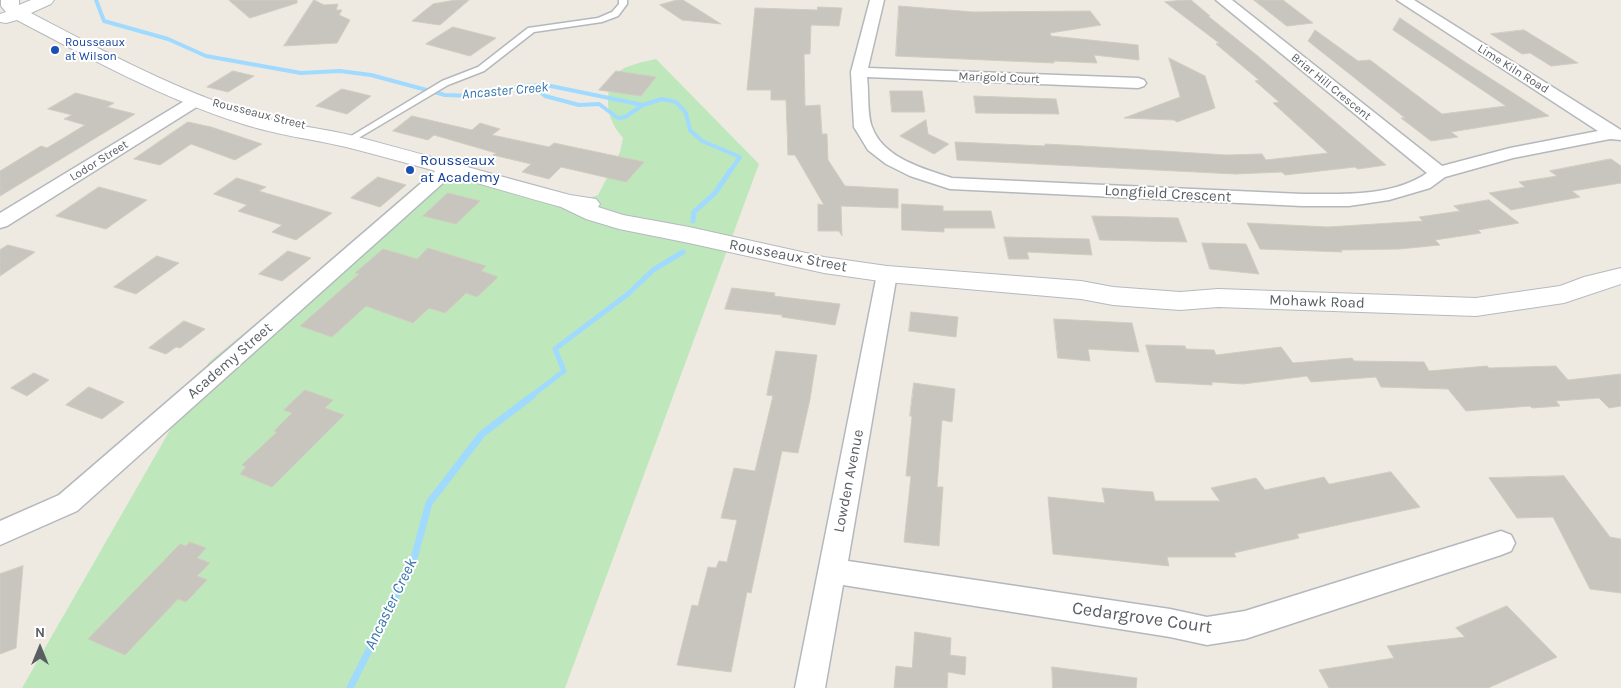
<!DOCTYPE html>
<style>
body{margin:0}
#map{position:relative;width:1621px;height:688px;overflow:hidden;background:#eeeae1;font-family:Karla,sans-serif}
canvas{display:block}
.north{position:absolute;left:15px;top:623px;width:50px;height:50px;-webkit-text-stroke:4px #fff;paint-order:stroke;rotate:0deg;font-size:14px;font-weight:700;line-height:20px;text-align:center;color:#5a5e63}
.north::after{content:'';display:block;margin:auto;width:18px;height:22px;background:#5a5e63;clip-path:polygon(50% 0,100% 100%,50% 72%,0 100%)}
</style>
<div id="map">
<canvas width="1621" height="688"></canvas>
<div class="north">N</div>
</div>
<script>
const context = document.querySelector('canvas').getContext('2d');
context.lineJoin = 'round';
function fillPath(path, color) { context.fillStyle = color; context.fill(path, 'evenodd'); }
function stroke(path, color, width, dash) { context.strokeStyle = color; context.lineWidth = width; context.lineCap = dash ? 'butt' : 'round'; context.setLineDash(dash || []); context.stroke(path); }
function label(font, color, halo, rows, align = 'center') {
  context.font = font + ' Karla,sans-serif'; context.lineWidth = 4; context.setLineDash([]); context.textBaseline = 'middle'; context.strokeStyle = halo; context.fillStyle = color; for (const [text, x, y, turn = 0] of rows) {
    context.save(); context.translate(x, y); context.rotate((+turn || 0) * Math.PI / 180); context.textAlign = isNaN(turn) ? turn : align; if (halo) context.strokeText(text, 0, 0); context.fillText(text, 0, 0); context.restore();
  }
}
fillPath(new Path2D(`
 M656,59L759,164L565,688H22L209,362L449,165L584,200L598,195L620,152L623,138C619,133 614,127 612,121C606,109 606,82 618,72C629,64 644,62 656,59Z`), '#bee7bc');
stroke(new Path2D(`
 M96,0L104,21L168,39L206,56L301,73L340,71L371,75L445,95L472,96L525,86L546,85L643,105L662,99L676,102L686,113L690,130L702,141L740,157L729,173
 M534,86L545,96L579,105L599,104L618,118L625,117L643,105`), '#a0daff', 4);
stroke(new Path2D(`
 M693,221L694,212L715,193L730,171
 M530,397L564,371L555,349L628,294L653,270L683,252`), '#a0daff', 5);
stroke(new Path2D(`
 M350,688L413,562L429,503L482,434L532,396`), '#a0daff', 7);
const building = new Path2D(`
 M229,0H297V3L250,18Z
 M314,0L324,5L338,4L336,10H342L339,15L350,20L337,43L284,46Z
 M456,0H469L440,25L412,21L433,4Z
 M677,0H683L721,24L682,20L660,5Z
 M1185,0H1191L1210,16H1208L1259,57L1386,165L1358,169L1355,167L1285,175L1282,172L1235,174L957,160L955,142L1045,146V144L1083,146L1226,155L1262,154L1266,160L1328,153L1273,103L1279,102L1255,81L1259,80L1216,44L1219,43L1165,2Z
 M1254,0H1283L1313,23L1287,26Z
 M899,6L973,12L1090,11L1101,25L1050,33L1051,36L1138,45L1139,60L1094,55L1097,63L1054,61V63L896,56Z
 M818,7L842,8L839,26L811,25L810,54H804L805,106L820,105L822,134H827L828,160L845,186L898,189V208L841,206L842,236L839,231H818V204L824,205L795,155H788L786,100H771V90H747L755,8L817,10Z
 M1400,18L1465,62L1549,116L1451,132L1458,137L1431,141L1401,118H1405L1308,41L1315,30L1358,61L1370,60L1442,114L1506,106L1393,30Z
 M453,27L496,38L470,56L426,44Z
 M1524,30L1578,63L1551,66L1530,53L1522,54L1491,34Z
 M1169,58L1205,76L1215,108L1177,122L1174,120L1124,118L1180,97Z
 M233,71L254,76L228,92L207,87Z
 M616,71L656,77L641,96L599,90Z
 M342,89L371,96L347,114L316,106Z
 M890,91H922L925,112H892Z
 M76,93L114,103L107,107L135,114L0,196V171L41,146L47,148L85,125L64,119L72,115L48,109Z
 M974,96L1056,99L1059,114L976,113Z
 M412,116L472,130L480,123L500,129L492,135L549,147L554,143L644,162L626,182L561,167L549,179L522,172L531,164L493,155L496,153L434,135L428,140L393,131Z
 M926,120L928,134L949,144L934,154L900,136Z
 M188,122L211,127L262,144L235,160L191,144L160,165L134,159Z
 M1611,159L1621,166V183L1572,191L1580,197L1511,210L1489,193L1525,187L1519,182L1557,176L1550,171Z
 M378,177L406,185L380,207L351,198Z
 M237,178L266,187L259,191L332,213L296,240L272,232L282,225L238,211L247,205L214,194Z
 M99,187L147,200L106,229L56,216Z
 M448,193L480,201L456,224L423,216Z
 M1489,200L1519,223L1478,230L1481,233L1435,240L1440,245L1400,249L1341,250L1342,252L1260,249L1247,223L1328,227L1423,221L1419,217L1460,211L1454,206Z
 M902,204L943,206V211H991L995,228H944V232L902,230Z
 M1092,216L1178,218L1187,242L1100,240Z
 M1004,237L1089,239L1092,255L1027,252L1029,259H1009Z
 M1202,243L1246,244L1259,274L1210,269Z
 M8,245L35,252L0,276V250Z
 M428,248L486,266L481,271L498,277L477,297L466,293L445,313L429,308L413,323L366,306L332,337L300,326L359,274L355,273L383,249L417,259Z
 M288,251L311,258L282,281L259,274Z
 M157,256L179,263L136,294L114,287Z
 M732,288L775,293L774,296L840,304L835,325L782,317V315L725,309Z
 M911,312L958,317L956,337L909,331Z
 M1054,319L1132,323L1139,352L1088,349L1090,361L1058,358Z
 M184,321L205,329L180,348L176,347L166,354L149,348Z
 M1146,345L1185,346L1186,349L1214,350L1216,355L1281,347L1293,363L1352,358L1354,361L1424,362L1429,371L1487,366L1489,368L1556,366L1568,380L1621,374V406L1609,408L1599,398L1556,401L1560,406L1532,408L1530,406L1466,411L1448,389L1381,387L1376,377L1311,382L1307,376L1243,384L1212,382V385L1156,382Z
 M776,351L817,355L810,399L798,453L782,451L751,593L747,592L731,672L677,665L692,605L698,606L708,567L716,568L719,561L727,562L737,520L721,518L734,468L755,471L773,396L767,395Z
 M34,373L49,380L27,396L11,388Z
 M914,383L955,389L952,422L942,420L937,487H943L939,546L904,542L911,476H906L912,416H910Z
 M89,387L124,402L102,419L66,405Z
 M305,390L333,400L325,408L344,415L272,487L240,474L246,467L242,465L277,432L274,431L292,413L284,410Z
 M1391,472L1420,507L1297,534L1299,538L1234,553L1236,557H1167L1169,566L1053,554L1048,497L1105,503L1102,488L1153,492L1155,501H1220L1211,488L1256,478L1265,490L1324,477L1329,484Z
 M1564,476L1610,537L1621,539V593L1590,589L1553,517L1517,518L1489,478Z
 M190,542L206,548L197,558L210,563L197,576L207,580L186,602L178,599L125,655L88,639L180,544L186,546Z
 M23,566L16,648L0,654V574Z
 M1507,606L1557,657L1488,688H1329L1319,670L1394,658L1387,646L1465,637L1456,628Z
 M915,632L951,638L950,655L966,657L965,675L948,672L947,688H894L896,666L912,668Z
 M1052,667L1137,678L1136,688H1053Z`);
fillPath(building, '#c8c5be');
stroke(building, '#d2ccbf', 1);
const lane = new Path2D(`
 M619,0H627V4L618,16L602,22L534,32L484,71L448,85L350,143H344L343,141L442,81L478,67L528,28L598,18L612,12L619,4Z`);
const street = new Path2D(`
 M870,0H884L868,68L1138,78L1144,80L1146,83L1144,86L1138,88L867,77C869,91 867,115 872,127C883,158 924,169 952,178L1302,194C1343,194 1392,197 1427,173L1216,0H1232L1442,166L1510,148L1598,131L1397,0H1414L1621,130V140L1610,139L1513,158L1445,177L1430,188L1389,200L1349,206H1302L950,189L910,176L886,164L868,150L854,127L851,72Z
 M197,95L203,97L205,100L203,103L7,226L0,228V213L191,97Z
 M447,165L453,166L456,170L453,174L77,511L0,545V521L59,495L441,166Z
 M887,267L894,269L897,274L848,561L1170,609L1207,617L1245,611L1501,531L1511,535L1515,543L1511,551L1501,555L1245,639L1207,645L1170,637L843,585L825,688H795L877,274L880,269Z`);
const secondary = new Path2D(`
 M1,0H19V5L31,0H54L51,4L31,13C103,51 180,92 258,116C290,126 323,128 354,136C426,155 498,176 570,195L596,199L600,204L598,207L623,215L689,227L824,257L887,266L1081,281L1113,287L1180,292L1218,289L1476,298L1560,286L1584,277L1621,268V284L1564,303L1476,316L1218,307L1180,310L1113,305L1081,299L887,282L824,273L689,243L619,229L586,219L561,207C489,187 418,165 346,147C312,139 276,135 243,124C164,99 89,58 17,20L6,23L0,22V14L6,12L1,6Z`);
stroke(lane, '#b4b8bd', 3);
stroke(street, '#b4b8bd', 3);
stroke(secondary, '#b5b9bf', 2);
fillPath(lane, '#fff');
fillPath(street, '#fff');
fillPath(secondary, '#fff');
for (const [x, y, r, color] of [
 [55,50,5,"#1a4fb4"],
 [410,170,5,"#1a4fb4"]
]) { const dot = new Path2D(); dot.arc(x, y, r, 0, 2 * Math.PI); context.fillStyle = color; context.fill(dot); stroke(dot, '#fff', 2); }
label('12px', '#164399', '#fff', [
 ["Rousseaux",65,43],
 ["at Wilson",65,57]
], 'left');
label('12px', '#5a5e63', '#fff', [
 ["Lime Kiln Road",1513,69,32],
 ["Marigold Court",999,78,2],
 ["Briar Hill Crescent",1331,87,39],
 ["Rousseaux Street",259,114,14],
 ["Lodor Street",99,161,-32]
]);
label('italic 14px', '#3676ad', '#fff', [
 ["Ancaster Creek",505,91,-5]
]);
label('15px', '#164399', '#fff', [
 ["Rousseaux",420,161],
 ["at Academy",420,178]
], 'left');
label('15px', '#5a5e63', '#fff', [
 ["Longfield Crescent",1168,194,3],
 ["Rousseaux Street",788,256,11],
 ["Mohawk Road",1317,302,2],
 ["Academy Street",230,361,-41],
 ["Lowden Avenue",849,481,-79]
]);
label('italic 16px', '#3676ad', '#fff', [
 ["Ancaster Creek",391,604,-64]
]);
label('18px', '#5a5e63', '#fff', [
 ["Cedargrove Court",1142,618,8]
]);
</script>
